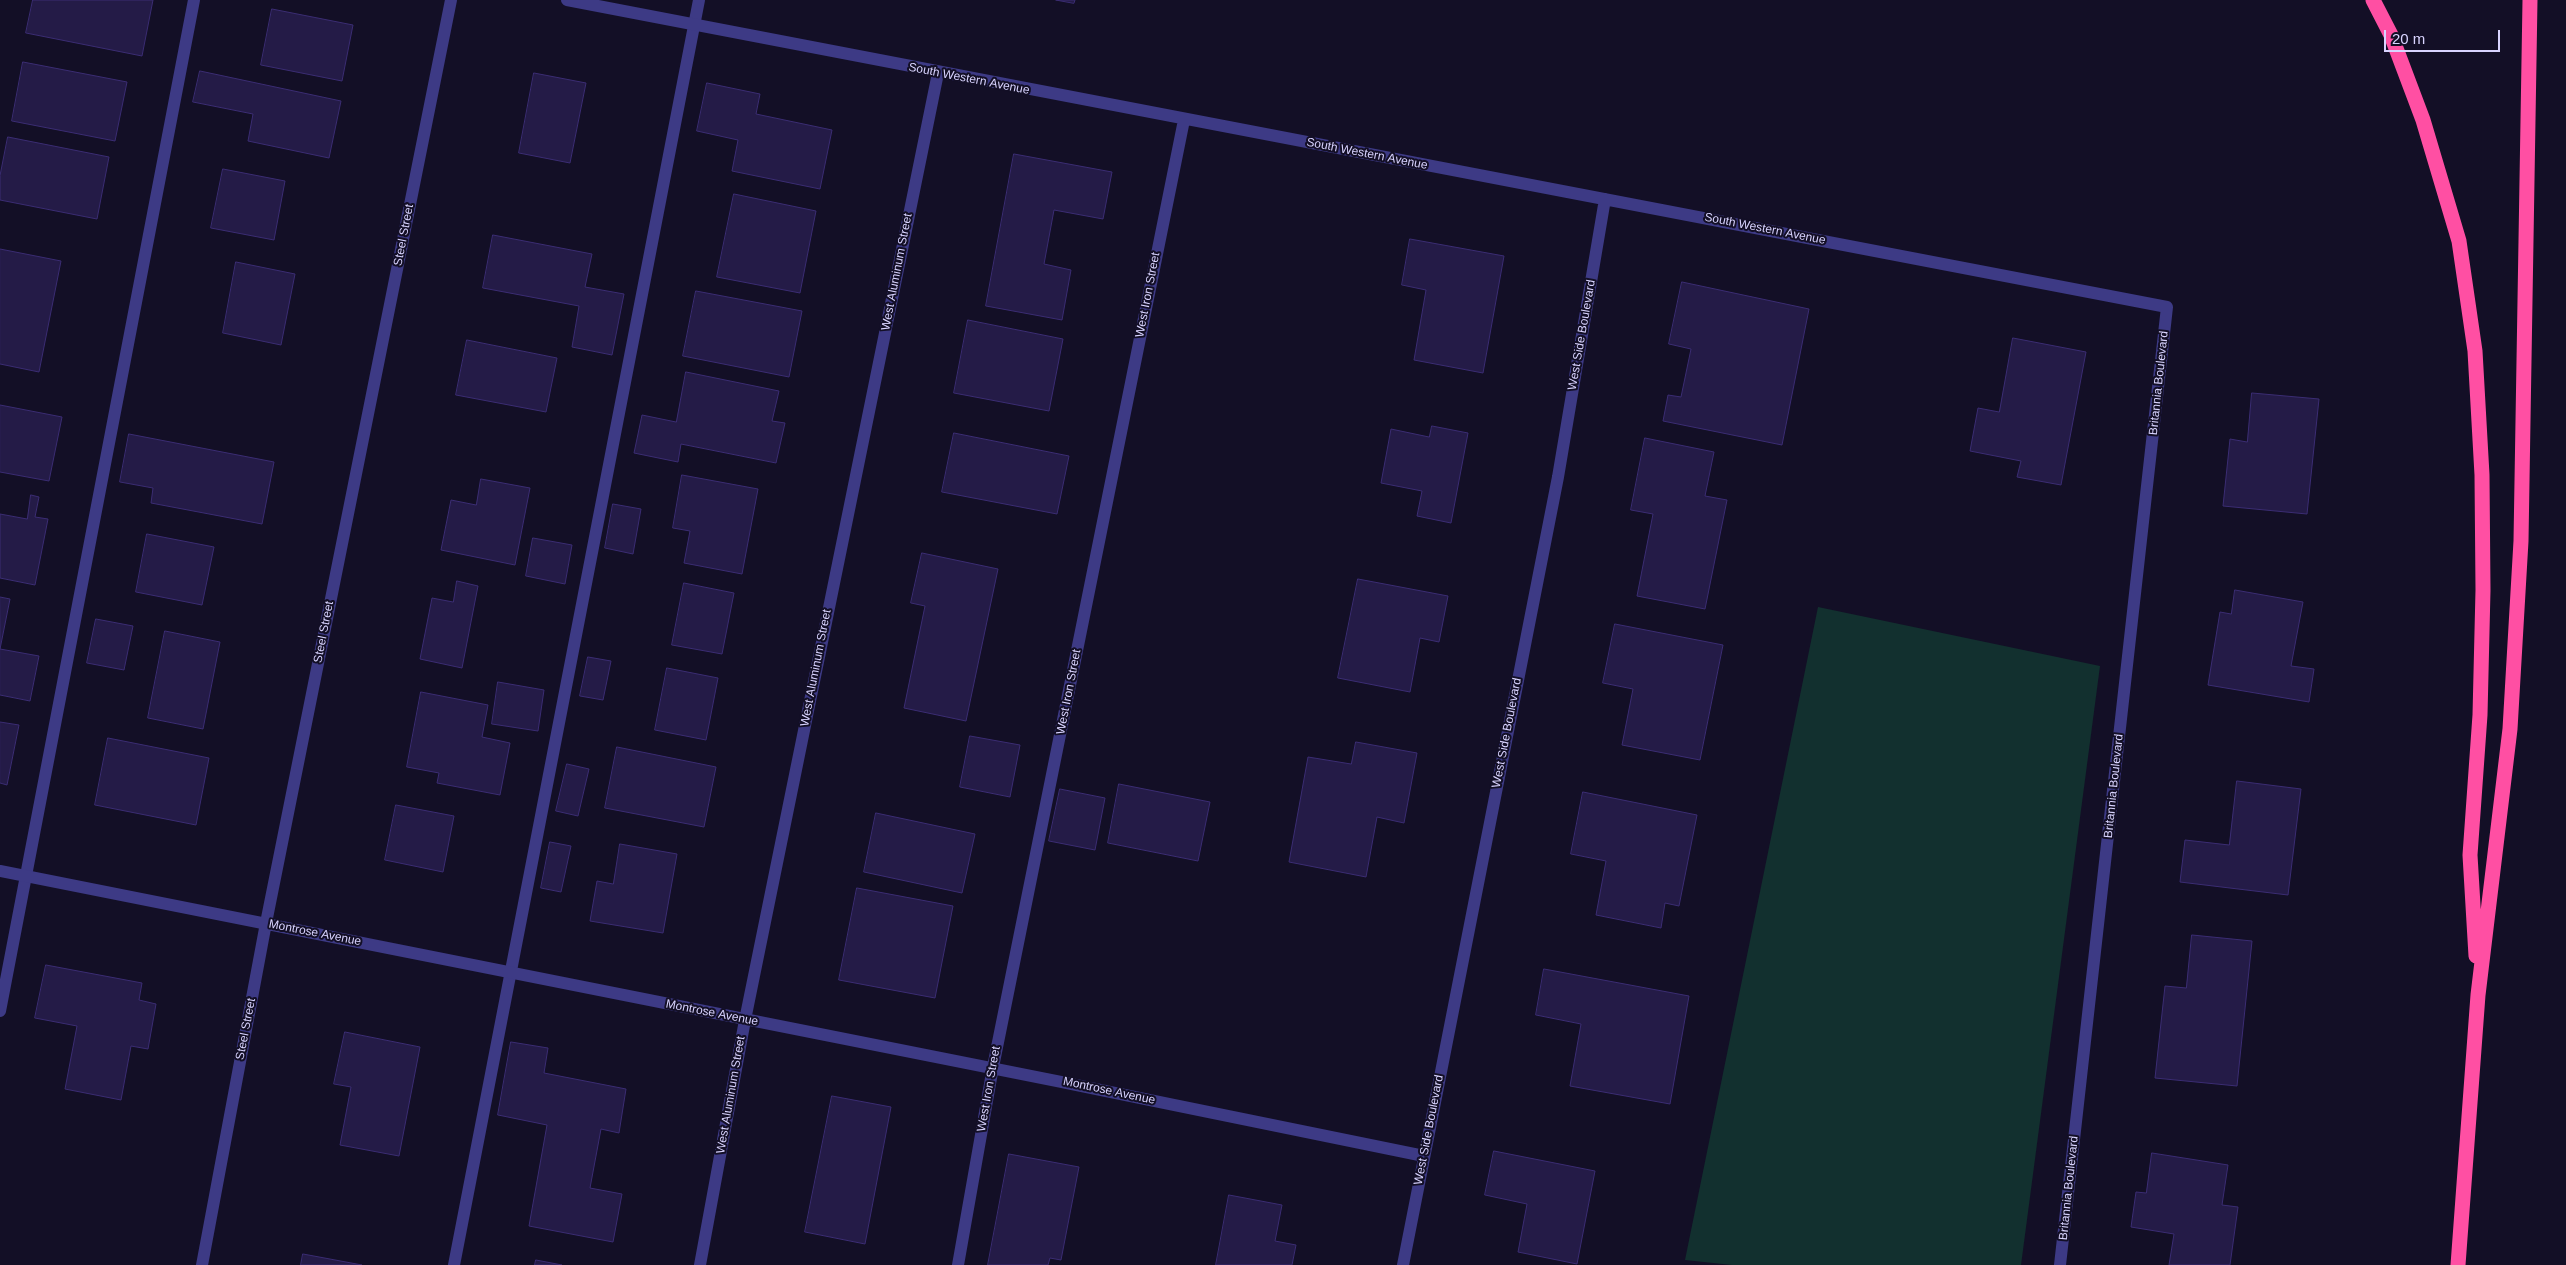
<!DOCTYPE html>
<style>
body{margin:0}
#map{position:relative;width:2566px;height:1265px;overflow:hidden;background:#130f26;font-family:Helvetica,sans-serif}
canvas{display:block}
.scale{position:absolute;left:2384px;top:30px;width:116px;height:22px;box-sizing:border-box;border:2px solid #d9d4ff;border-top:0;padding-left:6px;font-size:15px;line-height:18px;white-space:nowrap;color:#d9d4ff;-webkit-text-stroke:4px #130f26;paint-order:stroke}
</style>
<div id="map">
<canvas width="2566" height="1265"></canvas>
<div class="scale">20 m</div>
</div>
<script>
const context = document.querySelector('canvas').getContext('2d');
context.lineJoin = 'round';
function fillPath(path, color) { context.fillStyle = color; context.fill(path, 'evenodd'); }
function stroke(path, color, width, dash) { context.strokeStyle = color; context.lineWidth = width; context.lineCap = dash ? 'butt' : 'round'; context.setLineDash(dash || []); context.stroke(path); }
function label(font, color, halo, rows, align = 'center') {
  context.font = font + ' Helvetica,sans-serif'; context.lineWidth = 4; context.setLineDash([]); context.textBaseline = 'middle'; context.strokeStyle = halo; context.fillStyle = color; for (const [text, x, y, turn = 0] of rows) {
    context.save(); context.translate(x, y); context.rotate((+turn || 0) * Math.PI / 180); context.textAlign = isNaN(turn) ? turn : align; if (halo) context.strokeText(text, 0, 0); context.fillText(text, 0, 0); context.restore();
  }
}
fillPath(new Path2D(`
 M1818,607L2100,666L2021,1265H1732L1685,1260Z`), '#12302f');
const building = new Path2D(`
 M33,0H153L142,56L26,33Z
 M1056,0H1075L1074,3Z
 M272,9L353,25L342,81L261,65Z
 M23,62L127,82L115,141L12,121Z
 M200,71L341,101L329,158L248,141L253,114L193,102Z
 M534,73L586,83L570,163L519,153Z
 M707,83L760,94L756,114L832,130L820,189L732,171L738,140L697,131Z
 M8,137L109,157L97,219L0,200V176Z
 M1014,154L1112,172L1103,219L1054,210L1044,264L1071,270L1062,320L986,306Z
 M223,169L285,181L274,240L211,228Z
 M734,194L816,211L800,293L717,277Z
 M493,235L592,254L585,287L624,294L612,355L572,347L579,306L483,288Z
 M1410,239L1504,256L1483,373L1414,360L1426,290L1402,285Z
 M0,249L61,261L39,372L0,364Z
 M236,262L295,274L281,345L223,333Z
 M1682,282L1809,309L1782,445L1663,421L1668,395L1681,397L1691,349L1669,344Z
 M696,291L802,311L789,377L683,356Z
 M968,320L1063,339L1049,411L954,393Z
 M2013,338L2086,352L2061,485L2017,477L2021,461L1970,451L1978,408L1999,412Z
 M467,340L557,358L546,412L456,395Z
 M686,372L779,391L772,421L785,423L776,463L681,444L678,462L634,453L642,415L676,422Z
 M2252,393L2319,399L2307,514L2223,506L2230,439L2247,442Z
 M0,405L62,417L49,481L0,472Z
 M1432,426L1468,433L1451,523L1417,516L1422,491L1381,483L1391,429L1429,437Z
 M954,433L1069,456L1057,514L942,492Z
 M129,434L274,462L262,524L151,503L153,488L120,482Z
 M1645,438L1714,452L1705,496L1727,500L1705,609L1637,596L1653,514L1631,510Z
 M682,475L758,489L742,574L684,563L690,531L673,528Z
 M481,479L530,488L515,565L441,550L451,500L476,505Z
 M31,495L39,497L35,517L48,519L35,585L0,578V514L27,519Z
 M613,504L641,509L633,554L605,548Z
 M147,534L214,547L202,605L136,592Z
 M533,538L572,545L565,584L526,576Z
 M922,553L998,569L966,721L904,708L925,606L911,603Z
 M1358,579L1448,596L1439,642L1420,638L1410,692L1338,678Z
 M457,581L478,586L462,668L420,659L432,598L453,602Z
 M684,583L734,593L722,654L672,645Z
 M2235,590L2303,602L2291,666L2314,669L2309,702L2208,685L2220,612L2231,614Z
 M0,597L10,599L0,649Z
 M96,619L133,626L124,670L87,663Z
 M1615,624L1723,645L1700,760L1622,745L1633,689L1603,683Z
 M165,631L220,642L203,729L148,718Z
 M0,649L39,656L30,701L0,695Z
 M588,657L611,661L603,700L580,696Z
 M667,668L718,678L706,740L655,730Z
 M498,682L544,690L538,731L492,724Z
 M421,692L488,705L482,737L510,743L500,795L437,783L439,773L407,767Z
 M0,722L19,725L7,785L0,783Z
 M970,736L1020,745L1010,797L960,787Z
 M108,738L209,758L196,825L95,805Z
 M1356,742L1417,753L1404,823L1377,817L1366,877L1289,862L1308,757L1351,764Z
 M617,747L716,767L704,827L605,808Z
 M567,764L589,769L578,816L556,811Z
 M2237,781L2301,789L2288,895L2180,882L2185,840L2229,845Z
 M1119,784L1210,802L1198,861L1108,843Z
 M1060,789L1105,798L1095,850L1049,841Z
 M1583,792L1697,815L1679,906L1665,903L1661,928L1596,915L1606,861L1571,854Z
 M396,805L454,816L443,872L385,860Z
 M876,813L975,834L962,893L864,872Z
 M550,842L571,846L561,892L541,888Z
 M620,844L677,854L663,933L590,921L597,881L613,884Z
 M857,888L953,906L935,998L839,980Z
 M2192,935L2252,941L2237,1086L2155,1078L2165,986L2186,988Z
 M46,965L142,983L139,1000L156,1004L148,1049L131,1046L121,1100L65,1089L77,1026L35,1018Z
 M1544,969L1689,996L1670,1104L1570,1086L1581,1024L1536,1015Z
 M345,1032L420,1047L399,1156L340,1145L351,1087L334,1084Z
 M511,1042L548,1048L544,1073L626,1089L619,1133L601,1129L590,1188L622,1194L613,1242L529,1226L547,1125L498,1115Z
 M832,1096L891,1107L865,1244L805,1232Z
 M1494,1151L1595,1171L1577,1264L1518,1252L1527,1204L1485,1195Z
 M2152,1153L2228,1165L2222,1205L2238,1207L2230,1265H2169L2174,1234L2131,1227L2136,1192L2146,1193Z
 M1009,1154L1079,1167L1061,1260L1050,1258L1048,1265H988Z
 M1229,1195L1282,1205L1275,1241L1296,1245L1292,1265H1216Z
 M303,1254L362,1265H301Z
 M536,1260L562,1265H535Z`);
fillPath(building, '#241b47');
stroke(building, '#3b2d73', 1);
stroke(new Path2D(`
 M0,1011L194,0
 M454,1265L699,0`), '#3d3a85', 12);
stroke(new Path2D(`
 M567,0L2167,307L2060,1265
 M0,871C475,966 950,1058 1424,1156
 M202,1265L266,923L451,0
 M700,1265L745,1020L938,73
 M958,1265L993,1067L1184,120
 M1403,1265L1558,477L1605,199`), '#3d3a85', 12);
stroke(new Path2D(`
 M2373,0L2391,35L2423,120L2459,241L2475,351L2482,475L2483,590L2480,715L2470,855L2476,956
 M2458,1265L2478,995L2510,729L2521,541L2530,0`), '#ff4fa3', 15);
label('12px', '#d9d4ff', '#130f26', [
 ["South Western Avenue",969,79,11],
 ["South Western Avenue",1367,154,11],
 ["South Western Avenue",1765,229,11],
 ["Steel Street",404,235,-79],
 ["West Aluminum Street",897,272,-79],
 ["West Iron Street",1148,295,-79],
 ["West Side Boulevard",1582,335,-80],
 ["Britannia Boulevard",2159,383,-84],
 ["Steel Street",324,632,-79],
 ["West Aluminum Street",816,668,-79],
 ["West Iron Street",1069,692,-79],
 ["West Side Boulevard",1507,733,-79],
 ["Britannia Boulevard",2114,786,-84],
 ["Montrose Avenue",315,933,11],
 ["Montrose Avenue",712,1013,11],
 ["Steel Street",246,1029,-79],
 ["West Iron Street",989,1089,-80],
 ["Montrose Avenue",1109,1091,12],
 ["West Aluminum Street",731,1095,-80],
 ["West Side Boulevard",1429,1130,-79],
 ["Britannia Boulevard",2069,1188,-84]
]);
</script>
